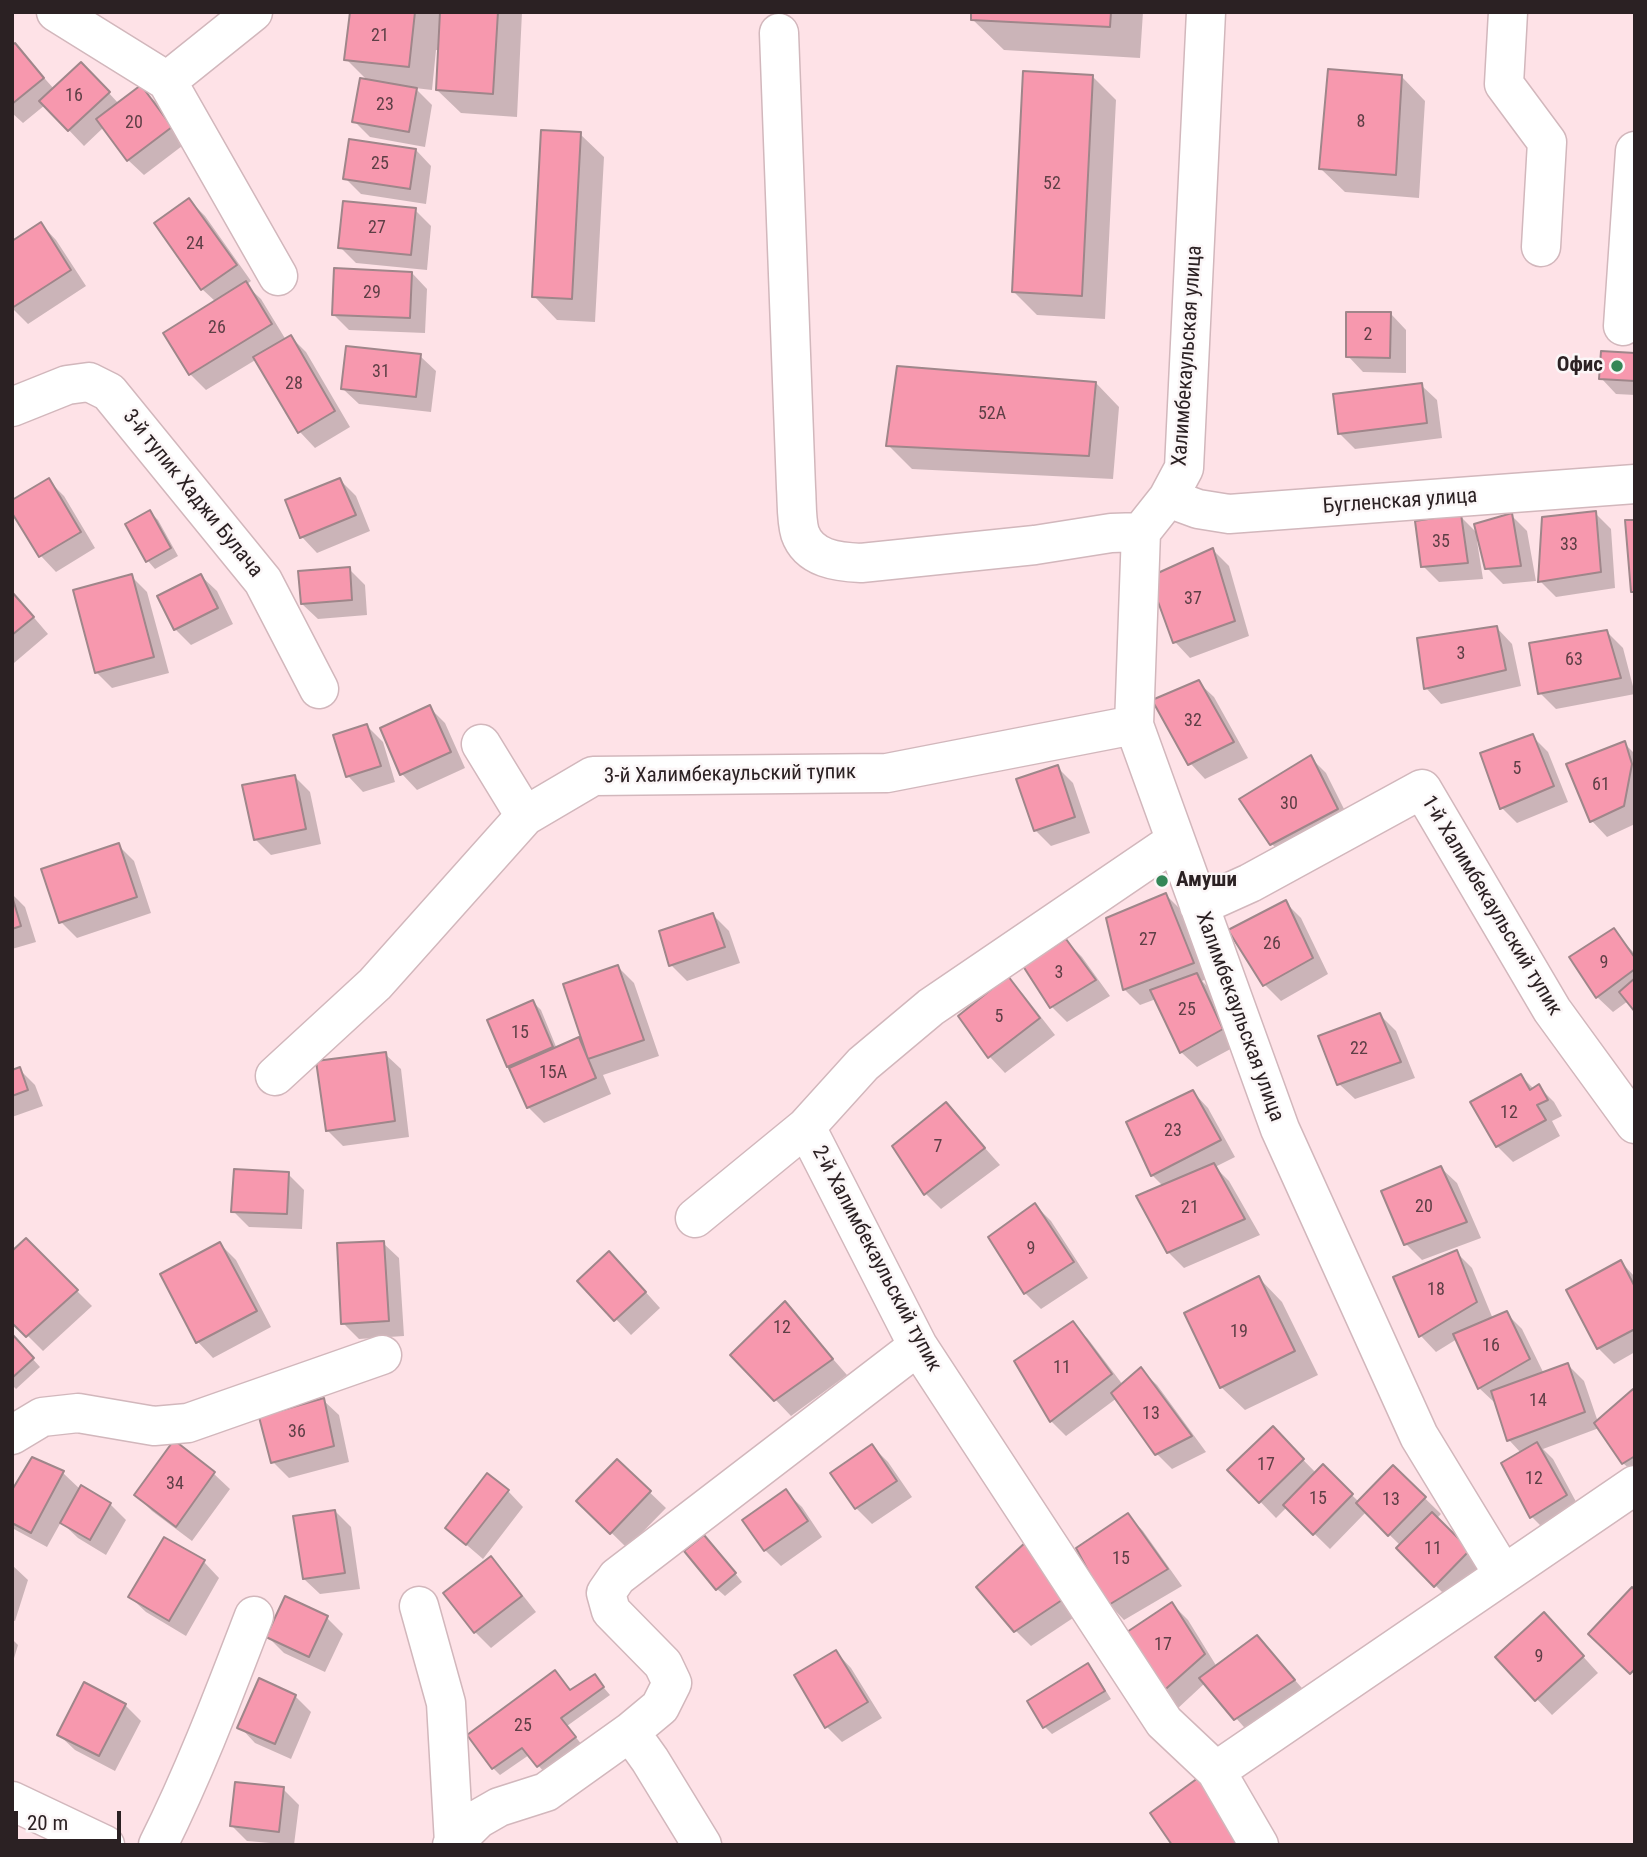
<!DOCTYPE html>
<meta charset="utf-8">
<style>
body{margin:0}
#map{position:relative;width:1647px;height:1857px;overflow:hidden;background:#fee2e7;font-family:"Roboto Condensed",sans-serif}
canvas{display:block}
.frame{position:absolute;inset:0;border:14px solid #2b2123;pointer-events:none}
.scale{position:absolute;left:14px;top:1811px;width:107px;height:32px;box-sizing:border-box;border:4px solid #2b2123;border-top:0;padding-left:9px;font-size:21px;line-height:24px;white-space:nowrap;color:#2b2123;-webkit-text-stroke:5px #fbf6f7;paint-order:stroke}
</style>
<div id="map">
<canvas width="1647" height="1857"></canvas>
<div class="frame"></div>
<div class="scale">20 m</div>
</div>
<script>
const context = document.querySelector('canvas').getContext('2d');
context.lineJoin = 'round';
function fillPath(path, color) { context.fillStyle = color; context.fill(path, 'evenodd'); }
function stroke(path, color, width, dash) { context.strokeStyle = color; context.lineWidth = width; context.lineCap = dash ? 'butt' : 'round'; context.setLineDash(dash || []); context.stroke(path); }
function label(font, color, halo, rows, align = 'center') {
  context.font = font + ' "Roboto Condensed",sans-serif'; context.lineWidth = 5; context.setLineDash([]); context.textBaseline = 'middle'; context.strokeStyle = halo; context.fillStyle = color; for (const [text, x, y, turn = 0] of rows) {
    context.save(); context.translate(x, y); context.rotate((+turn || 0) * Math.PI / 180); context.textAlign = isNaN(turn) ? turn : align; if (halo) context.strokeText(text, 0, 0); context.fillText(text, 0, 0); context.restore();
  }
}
fillPath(new Path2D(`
 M351,12H522L517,117L461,113L437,90L439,50H436L432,90L415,88L432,105L425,147L370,137L354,121L368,81L346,59Z
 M973,12H1143L1140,58L1004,50L972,19Z
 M15,45L54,89L97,80L119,104L141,88L157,103L186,143L144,175L128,160L104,127L84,146L45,105L23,123L12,113V46Z
 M1093,77L1116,100L1105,319L1037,315L1014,292Z
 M1402,77L1425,101L1419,198L1345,192L1321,169Z
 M580,134L604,157L595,322L557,320L534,296Z
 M416,150L431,166L426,204L361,194L345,178Z
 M189,200L205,216L251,281L246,285L261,299L286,340L291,337L306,352L350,427L315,448L300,432L257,359L206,390L190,374L165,333L216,302L202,289Z
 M415,210L431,226L427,270L356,263L340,247Z
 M41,224L56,240L86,286L28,324L12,308V243Z
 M412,273L427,289L425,333L349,330L333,314Z
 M1391,314L1406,330V373L1363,372L1348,356Z
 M1635,355V395L1616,394L1601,378Z
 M420,356L436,371L431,412L359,404L343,389Z
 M1096,383L1119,407L1113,479L912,469L888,445Z
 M1421,385L1437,400L1442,438L1355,449L1339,433Z
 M340,480L356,496L370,531L317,553L302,537Z
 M49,481L64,496L95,548L56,572L41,556L12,509Z
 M150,512L158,520L178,556L155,569L148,561L127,525Z
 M1595,513L1611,529L1615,588L1556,597L1540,581Z
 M1511,515L1527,531L1536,581L1503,584L1487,568L1480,540L1477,541L1483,579L1439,582L1423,566L1460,516L1478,534Z
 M1213,550L1229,566L1249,636L1190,658L1175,642Z
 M349,569L365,585L367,615L318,619L302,604Z
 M131,576L147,592L169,673L112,688L96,672Z
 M201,576L217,591L233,624L191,645L175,629Z
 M12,592L48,634L14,663L12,661Z
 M1497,628L1512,644L1521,686L1441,704L1426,688Z
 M1607,632L1623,648L1635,694L1556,709L1540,693Z
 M1198,682L1214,697L1248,758L1205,779L1190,763Z
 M430,708L445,723L465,768L417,790L402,774Z
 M367,726L383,742L395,782L363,792L348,776Z
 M1532,736L1548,752L1568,802L1517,823L1502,808Z
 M1624,743L1635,754V824L1607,837L1592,821Z
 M1310,757L1326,773L1352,825L1287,860L1272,844L1242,800Z
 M1057,767L1073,783L1090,833L1051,846L1035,830Z
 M294,776L310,792L321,844L271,855L255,839Z
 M118,845L134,861L151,913L77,938L61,922Z
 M12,894L25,907L36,942L12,949Z
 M1166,895L1182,911L1208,978L1202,981L1212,991L1238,1045L1197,1067L1181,1052L1156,999L1140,1005L1124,989Z
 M1285,902L1301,918L1328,974L1281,1001L1265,985Z
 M713,915L729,931L740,963L687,981L671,965Z
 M1613,930L1635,954V1009L1628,1001L1613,1012L1597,997Z
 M1066,941L1082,957L1110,996L1067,1022L1052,1007Z
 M618,967L634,983L659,1056L603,1075L611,1094L544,1123L528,1107L509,1066L533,1002L541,1010L557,1049L578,1039L586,1047Z
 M1007,978L1023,994L1055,1035L1005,1073L990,1057L960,1016Z
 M1380,1015L1396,1031L1415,1078L1355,1099L1339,1084Z
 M385,1054L401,1069L409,1137L343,1146L327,1130Z
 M19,1069L35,1085L43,1106L12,1117V1072Z
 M1521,1076L1534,1089L1538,1086L1554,1102L1562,1116L1552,1121L1560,1136L1513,1162L1497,1146L1473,1102Z
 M1193,1092L1208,1108L1235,1157L1215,1167L1229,1181L1260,1235L1184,1268L1168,1252L1163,1186L1152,1175Z
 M946,1104L1000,1165L941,1209L925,1193Z
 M1441,1168L1457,1183L1481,1238L1422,1260L1406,1244L1383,1192Z
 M288,1174L304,1190L302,1229L249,1227L233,1211Z
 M1035,1205L1051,1221L1088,1278L1041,1309L1025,1293Z
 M26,1240L92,1306L43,1351L12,1320Z
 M383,1243L399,1258L404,1336L359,1339L343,1323Z
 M220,1244L236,1260L271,1327L213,1358L198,1342L162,1275Z
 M1456,1252L1472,1268L1493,1319L1506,1313L1522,1329L1544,1374L1568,1365L1584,1381L1598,1422L1635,1394V1474L1623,1463L1599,1428L1543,1449L1553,1459L1581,1511L1547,1532L1532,1517L1521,1453L1509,1440L1496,1402L1495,1403L1479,1388L1457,1339L1436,1352L1421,1336L1396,1278Z
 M1621,1262L1635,1277V1352L1614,1364L1598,1348Z
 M625,1269L660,1308L631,1335L580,1281Z
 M1259,1278L1282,1302L1318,1375L1245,1410L1221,1387Z
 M785,1304L847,1375L791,1416L733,1355Z
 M1072,1323L1088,1339L1123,1385L1141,1370L1157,1385L1206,1452L1172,1469L1156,1453L1117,1398L1066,1436L1051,1421Z
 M12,1336L40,1367L16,1389L12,1385Z
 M323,1400L339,1415L349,1462L289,1478L273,1462Z
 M1273,1429L1317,1474L1323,1467L1359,1502L1393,1467L1441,1514L1436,1519L1485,1567L1451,1601L1398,1548L1401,1546L1366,1512L1330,1549L1287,1507L1276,1518L1230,1470Z
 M174,1443L214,1474L230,1489L192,1541L152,1511L136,1495Z
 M872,1446L888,1462L912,1497L872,1524L856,1508L832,1473Z
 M32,1459L63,1473L81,1490L82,1488L110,1504L126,1520L106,1555L78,1538L61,1522L47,1547L12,1528V1493Z
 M617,1461L666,1508L627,1548L579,1501Z
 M508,1491L523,1507L483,1559L447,1528Z
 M786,1492L802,1507L822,1537L781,1566L765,1550Z
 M335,1511L351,1527L360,1589L320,1594L304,1579Z
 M1128,1515L1143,1531L1182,1586L1124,1620L1109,1604Z
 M712,1544L742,1582L725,1596L717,1589Z
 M1026,1544L1079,1614L1031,1646L1015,1630Z
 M491,1558L506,1574L536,1612L491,1648L475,1632Z
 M204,1562L219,1578L186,1636L146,1612L130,1597Z
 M12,1565L28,1580L15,1621L12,1620Z
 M1172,1604L1188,1620L1217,1667L1257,1637L1309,1696L1251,1735L1205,1683L1176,1710L1161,1694Z
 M327,1618L343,1634L325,1672L284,1653L268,1637Z
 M1559,1630L1598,1673L1552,1715L1497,1657Z
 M12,1639L18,1645L12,1665Z
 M836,1652L851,1668L882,1718L842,1742L827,1727Z
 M1088,1666L1095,1673L1111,1699L1052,1734L1045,1727Z
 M555,1672L571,1692L594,1676L610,1695L567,1726L582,1745L545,1773L529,1755L500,1775L493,1768Z
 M295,1696L311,1712L291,1759L255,1743L240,1727Z
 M125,1705L141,1721L115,1771L75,1750L59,1735Z
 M283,1789L299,1805L294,1845L247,1841L232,1826Z`), '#0003');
const building = new Path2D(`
 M350,12H415L409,67L344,60Z
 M440,12H498L493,94L436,90Z
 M971,12H1111L1110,27L971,20Z
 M15,43L44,78L12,104V45Z
 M81,62L110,92L68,131L39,101Z
 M1328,69L1402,75L1396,175L1319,169Z
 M1023,71L1093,75L1082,296L1012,292Z
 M360,78L417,88L409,132L352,122Z
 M141,85L172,127L127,161L96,119Z
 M541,130L581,132L572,299L532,297Z
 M349,139L416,149L410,189L343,179Z
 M189,198L237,265L201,290L154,223Z
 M343,201L416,208L411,255L338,248Z
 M41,222L71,270L12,308V241Z
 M334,268L412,272L410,318L332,315Z
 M246,281L272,324L189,375L163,333Z
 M1346,312H1391L1390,358L1346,357Z
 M291,335L335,411L298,433L253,357Z
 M346,346L421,354L416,397L341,389Z
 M1601,351L1635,353V381L1599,379Z
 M897,366L1096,382L1089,456L886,446Z
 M1422,383L1427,423L1338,434L1333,394Z
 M49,478L81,532L39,557L12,513V500Z
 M340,478L356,515L300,538L285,500Z
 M150,510L171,548L146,562L125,524Z
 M1596,511L1601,572L1538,582L1542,517Z
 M1512,513L1521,566L1485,569L1474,524Z
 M1461,514L1468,563L1421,567L1415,521Z
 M1625,520H1635V592H1631Z
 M1213,548L1235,621L1173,643L1149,577Z
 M350,567L352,600L301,604L298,571Z
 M132,574L154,657L95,673L73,590Z
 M201,574L218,608L174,630L157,596Z
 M12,592L34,617L12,635Z
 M1497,626L1506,670L1424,689L1417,638Z
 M1607,630L1621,678L1538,694L1529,643Z
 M1199,680L1234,742L1188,765L1152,700Z
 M430,705L451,752L400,775L380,728Z
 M367,724L381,766L346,777L333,735Z
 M1533,734L1554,786L1500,809L1480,753Z
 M1625,741L1632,764L1624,806L1590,822L1566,764Z
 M1311,755L1338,809L1270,845L1239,799Z
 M1058,765L1075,817L1034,831L1016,779Z
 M295,775L306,829L254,840L242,785Z
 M119,843L137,897L59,923L41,869Z
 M1166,893L1194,963L1123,990L1106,918Z
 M12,896L21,926L12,929Z
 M1286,900L1313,958L1263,986L1228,930Z
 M713,913L725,947L669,966L659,931Z
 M1614,928L1635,958V969L1596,998L1569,957Z
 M1066,939L1096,980L1050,1008L1023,966Z
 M618,965L644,1040L588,1059L563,984Z
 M1197,973L1223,1029L1180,1053L1150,990Z
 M1008,976L1040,1018L988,1058L958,1016Z
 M1635,978V1012L1619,992Z
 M533,1000L553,1047L507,1067L487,1020Z
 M1380,1013L1401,1062L1337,1085L1318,1036Z
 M579,1037L596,1078L527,1108L509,1068Z
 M386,1052L395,1121L326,1131L316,1061Z
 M20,1067L28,1090L12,1096V1070Z
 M1521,1074L1530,1090L1539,1084L1548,1100L1537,1105L1546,1120L1496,1147L1470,1102Z
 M1193,1090L1221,1140L1151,1176L1126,1122Z
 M946,1102L985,1148L924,1195L892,1146Z
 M1214,1163L1245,1219L1167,1253L1136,1196Z
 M1441,1166L1467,1222L1404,1245L1381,1191Z
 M234,1169L289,1172L287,1214L231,1212Z
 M1035,1203L1074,1262L1024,1294L988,1237Z
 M26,1238L78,1290L26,1337L12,1323V1251Z
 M384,1241L389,1321L341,1324L337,1243Z
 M220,1242L257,1311L196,1343L160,1274Z
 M1457,1250L1477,1302L1419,1337L1393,1277Z
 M609,1251L646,1292L614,1321L577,1281Z
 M1621,1260L1635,1287V1329L1597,1349L1566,1290Z
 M1259,1276L1295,1351L1220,1388L1184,1313Z
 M785,1301L833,1359L774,1401L730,1355Z
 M1507,1311L1530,1359L1478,1389L1453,1334Z
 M1073,1321L1112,1374L1050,1422L1014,1361Z
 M12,1334L34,1358L12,1378Z
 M1568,1363L1585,1412L1507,1441L1491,1391Z
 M1141,1367L1192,1436L1155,1455L1111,1393Z
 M1633,1389L1635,1393V1456L1622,1464L1594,1423Z
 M324,1398L334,1446L271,1463L259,1417Z
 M1273,1426L1304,1459L1259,1503L1227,1470Z
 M174,1440L215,1472L176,1527L134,1495Z
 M1537,1442L1567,1495L1530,1518L1501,1463Z
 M872,1444L897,1481L855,1509L830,1473Z
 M32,1457L64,1471L31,1533L12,1523V1490Z
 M617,1459L651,1491L610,1534L576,1501Z
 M1323,1464L1353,1494L1313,1535L1283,1505Z
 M1393,1465L1426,1497L1388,1536L1356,1503Z
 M487,1473L509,1490L466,1545L445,1528Z
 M81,1485L111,1503L90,1540L60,1523Z
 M786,1489L808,1521L764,1551L742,1520Z
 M335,1510L345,1573L303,1579L293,1516Z
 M1432,1512L1470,1550L1434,1587L1396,1548Z
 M1128,1513L1168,1569L1107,1606L1076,1548Z
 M704,1535L736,1573L716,1590L684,1551Z
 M164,1537L205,1560L169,1621L128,1597Z
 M1026,1542L1065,1598L1014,1632L976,1587Z
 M491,1556L522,1596L474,1633L443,1593Z
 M1632,1587L1635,1590V1669L1630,1674L1588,1634Z
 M285,1596L328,1616L309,1657L266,1637Z
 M1172,1602L1205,1654L1159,1695L1121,1636Z
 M1544,1612L1584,1656L1535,1701L1495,1657Z
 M1257,1635L1295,1680L1234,1720L1199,1678Z
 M836,1650L868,1702L825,1728L794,1675Z
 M1088,1663L1105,1691L1043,1728L1027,1701Z
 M555,1670L570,1690L595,1674L604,1687L561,1718L576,1737L537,1767L522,1748L492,1769L467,1735Z
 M259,1678L296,1695L275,1744L237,1728Z
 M84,1682L126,1704L99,1756L57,1735Z
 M1202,1775L1248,1845H1172L1150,1813Z
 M235,1782L284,1787L279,1832L230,1826Z`);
fillPath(building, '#f798ae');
stroke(building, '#9f868a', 2);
const minor = new Path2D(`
 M56,12L167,81L278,276
 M1206,12L1184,468L1168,498L1141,532L1134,725L1280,1129L1419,1436L1503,1574
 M1508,12L1504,84L1547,142L1541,247
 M779,33L796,488C797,501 796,520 800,533C809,559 838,562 861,563L1035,545L1111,533L1141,532
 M167,81L253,12
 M1623,326L1635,151
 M12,407L67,385L89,382L109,392L263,581L319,689
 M1168,498L1198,509L1229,514L1635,484
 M481,744L525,816
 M1175,841L931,1007L863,1064L806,1127L918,1346L1164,1722L1216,1771L1259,1845
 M1199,906L1250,883L1422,789L1552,1010L1635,1124
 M275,1076L375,984L525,816L593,776L887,773L1134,725
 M695,1218L806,1127
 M12,1435L42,1417L78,1413L154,1426L188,1423L382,1355
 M419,1606L446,1703L454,1843
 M630,1732L650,1760L702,1845
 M1216,1771L1635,1485
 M12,1801L105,1845
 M158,1845C195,1771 224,1694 254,1616
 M452,1845L478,1819L499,1807L546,1792L630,1732L660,1707L672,1683L663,1664L611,1611L606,1593L617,1577L918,1346`);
stroke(minor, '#d2b7bc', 41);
stroke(minor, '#fff', 38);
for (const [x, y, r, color] of [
 [1617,366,7,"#348657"],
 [1162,881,7,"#348657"]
]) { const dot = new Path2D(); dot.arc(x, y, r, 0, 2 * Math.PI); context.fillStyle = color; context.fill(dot); stroke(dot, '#fbf6f7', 2.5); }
label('18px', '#5e3f46', null, [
 ["21",380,36],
 ["16",74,96],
 ["23",385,105],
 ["8",1361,122],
 ["20",134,123],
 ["25",380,164],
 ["52",1052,184],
 ["27",377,228],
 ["24",195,244],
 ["29",372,293],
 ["26",217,328],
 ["2",1368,335],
 ["31",381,372],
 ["28",294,384],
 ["52А",992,414],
 ["35",1441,542],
 ["33",1569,545],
 ["37",1193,599],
 ["3",1461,654],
 ["63",1574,660],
 ["32",1193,721],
 ["5",1517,769],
 ["61",1601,785],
 ["30",1289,804],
 ["27",1148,940],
 ["26",1272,944],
 ["9",1604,963],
 ["3",1059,973],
 ["25",1187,1010],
 ["5",999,1017],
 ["15",520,1033],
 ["22",1359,1049],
 ["15А",553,1073],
 ["12",1509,1113],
 ["23",1173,1131],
 ["7",938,1147],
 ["20",1424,1207],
 ["21",1190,1208],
 ["9",1031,1249],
 ["18",1436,1290],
 ["12",782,1328],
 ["19",1239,1332],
 ["16",1491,1346],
 ["11",1062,1368],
 ["14",1538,1401],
 ["13",1151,1414],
 ["36",297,1432],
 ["17",1266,1465],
 ["12",1534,1479],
 ["34",175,1484],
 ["15",1318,1499],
 ["13",1391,1500],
 ["11",1433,1549],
 ["15",1121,1559],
 ["17",1163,1645],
 ["9",1539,1657],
 ["25",523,1726]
]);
label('21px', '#2b2123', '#fbf6f7', [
 ["Халимбекаульская улица",1188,356,-86],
 ["3-й тупик Хаджи Булача",192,494,51],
 ["Бугленская улица",1400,502,-4],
 ["3-й Халимбекаульский тупик",730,775,-1],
 ["1-й Халимбекаульский тупик",1491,906,59],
 ["Халимбекаульская улица",1239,1017,70],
 ["2-й Халимбекаульский тупик",876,1259,62]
]);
label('bold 21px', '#2b2123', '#fbf6f7', [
 ["Офис",1603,366],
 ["Амуши",1176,881,"left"]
], 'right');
</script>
